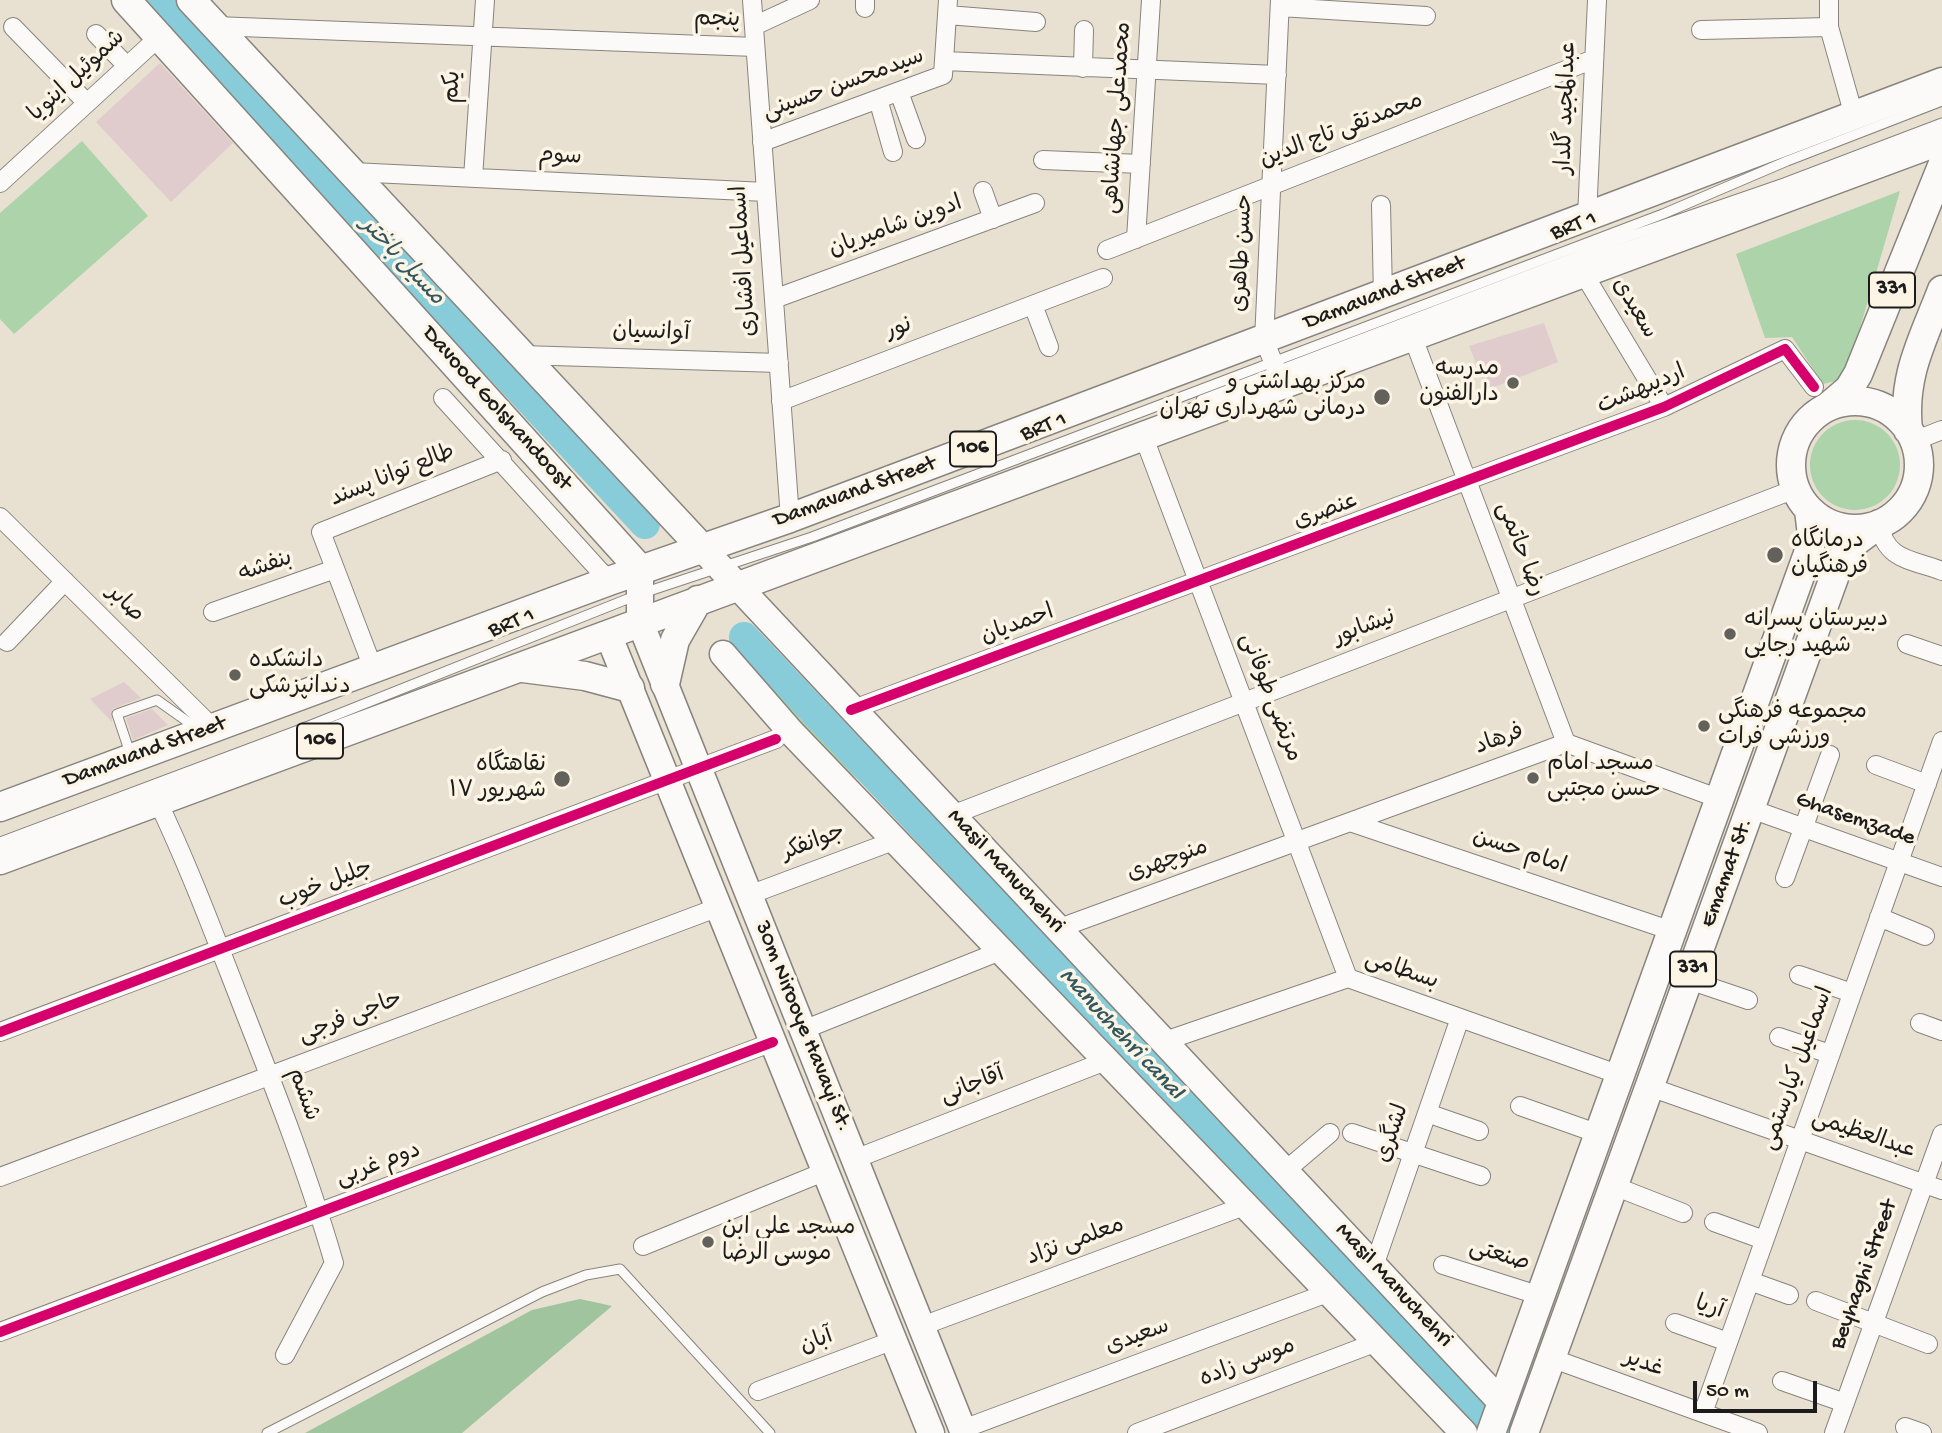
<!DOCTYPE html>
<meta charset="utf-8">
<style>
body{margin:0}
#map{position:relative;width:1942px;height:1433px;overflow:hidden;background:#e8e0d1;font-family:"Gochi Hand",sans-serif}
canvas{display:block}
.scale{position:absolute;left:1693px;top:1381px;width:124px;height:32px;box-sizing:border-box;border:4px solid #1c1c1c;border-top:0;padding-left:9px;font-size:21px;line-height:24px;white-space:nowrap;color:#1c1c1c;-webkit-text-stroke:5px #fcf5e5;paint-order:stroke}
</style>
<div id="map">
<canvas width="1942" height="1433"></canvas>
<div class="scale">50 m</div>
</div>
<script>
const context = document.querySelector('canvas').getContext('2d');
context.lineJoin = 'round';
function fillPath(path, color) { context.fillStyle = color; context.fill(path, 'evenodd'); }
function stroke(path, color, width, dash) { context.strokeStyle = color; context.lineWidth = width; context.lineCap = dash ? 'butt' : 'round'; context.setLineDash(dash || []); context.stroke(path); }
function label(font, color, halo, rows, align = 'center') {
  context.font = font + ' "Gochi Hand","Playpen Sans Arabic",sans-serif'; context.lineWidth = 7; context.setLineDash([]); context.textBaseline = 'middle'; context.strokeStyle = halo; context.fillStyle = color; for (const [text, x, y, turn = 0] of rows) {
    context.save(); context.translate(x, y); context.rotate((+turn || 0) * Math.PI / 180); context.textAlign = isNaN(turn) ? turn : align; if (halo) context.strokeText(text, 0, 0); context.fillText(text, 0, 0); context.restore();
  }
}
fillPath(new Path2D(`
 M82,141L148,216L14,334L0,319V213Z
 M1900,191L1845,379L1823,384L1792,337L1765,338L1736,254Z
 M1810 465a45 45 0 1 1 90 0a45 45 0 1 1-90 0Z
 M753,628L895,778L876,795L829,755L731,642Z`), '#acd3a9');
fillPath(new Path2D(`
 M580,1299L612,1306L462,1433H305L532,1310Z`), '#9fc49e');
stroke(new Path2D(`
 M157,0L645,524
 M744,637L1496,1433`), '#87ccd8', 30);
fillPath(new Path2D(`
 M160,63L233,143L171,202L96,122Z
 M1544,323L1558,362L1487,390L1469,346Z
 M124,682L141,698L112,709V722L90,699Z
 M152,709L168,725L133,740L126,718Z`), '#e0cccc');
const lane = new Path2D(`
 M1201,400L1633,235L1784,183L1942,123
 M131,756L117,714L157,700L198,729
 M0,842L296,731L640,594L812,537L1663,214L1787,161L1942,101
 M267,1433L542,1292L586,1275L620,1269L770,1433`);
const street = new Path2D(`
 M752,0L790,518
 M1280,0L1264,340L1282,383
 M1829,0V27L1854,116
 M1280,7L1426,16
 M865,8V0
 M947,15L1036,22
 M215,26L755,47
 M754,26L810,0
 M13,27L87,103
 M1701,30L1829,27
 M96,34L127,66
 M944,61L1277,75
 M1083,68L1084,30
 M899,92L916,139
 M878,99L893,152
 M762,142L943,75L948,0
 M1043,160L1141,164
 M352,172L766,192
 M473,178L485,0
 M0,183L159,37
 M983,191L993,219
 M1381,205L1383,295
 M1587,217L1597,0
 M1136,239L1151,0
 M1107,250L1594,59
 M1582,271L1664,407
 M774,299L1035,203
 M1033,305L1049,347
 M1412,335L1566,743
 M522,355L779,363
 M443,398L609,581
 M781,401L1103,278
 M1143,435L1348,978
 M1914,441L1942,430
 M0,517L213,728
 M1879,524C1886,561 1911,559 1942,571
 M213,612L335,569
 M7,642L65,581
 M1907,644L1942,656
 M373,668L321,532L502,460
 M851,710L1664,407L1785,349L1814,387
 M1876,765L1927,784
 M158,802C190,869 216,939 243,1008C276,1092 309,1176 334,1263L285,1355
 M1751,809L1942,877
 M952,815L1795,489
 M1350,822L1672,931
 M1785,878L1830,755
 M749,895L896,840
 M1879,917L1925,936
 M1057,929L1566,743L1720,799
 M1799,975L1852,993
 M1689,980L1748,1000
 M1920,1023L1942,1031
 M803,1030L1003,950
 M0,1032L776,739
 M1779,1037L1830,1054
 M1165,1041L1348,978L1620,1075
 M1650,1087L1942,1190
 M1520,1106L1599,1134
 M1427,1113L1479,1131
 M1352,1133L1481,1176
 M855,1159L1108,1060
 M1285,1171L1330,1133
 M0,1177L719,907
 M1614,1186L1683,1213
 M1714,1222L1764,1240
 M643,1246L826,1171
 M1443,1265L1541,1296
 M1374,1266L1460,1018
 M1750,1281L1789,1295
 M1816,1301L1928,1344
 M1675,1323L1728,1342
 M922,1326L1247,1205
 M0,1332L773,1042
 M1551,1358L1758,1433
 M1782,1381L1845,1403
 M758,1391L894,1340
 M1703,1413L1942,741
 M1905,1427L1922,1433
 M963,1429L1330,1292
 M1137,1433L1377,1342
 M1834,1433L1942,1134`);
const secondary = new Path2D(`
 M702,548L1502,1403
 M640,569V622L964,1433
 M608,634L931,1433
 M723,654L791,732L1464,1433`);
const primary = new Path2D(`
 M126,0L640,569
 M191,0L702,548
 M1791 465a64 64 0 1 1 128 0a64 64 0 1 1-128 0Z
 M1829,406L1849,389L1858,374L1942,166
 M1908,430C1902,375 1923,340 1942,290
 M523,668L585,676L630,688
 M665,684L675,640L698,600
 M0,807L609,581L790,518L1942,82
 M0,860L1942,140
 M1491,1433L1810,548L1812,535L1809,510
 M1524,1433L1840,561L1855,542L1879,524`);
stroke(lane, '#88847d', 11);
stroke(street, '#88847d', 20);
stroke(secondary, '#88847d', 29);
stroke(primary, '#88847d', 31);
stroke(lane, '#fcfaf8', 9);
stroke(street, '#fcfaf8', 18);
stroke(secondary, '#fcfaf8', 26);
stroke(primary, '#fcfaf8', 28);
stroke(new Path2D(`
 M851,710L1664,407L1785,349L1814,387
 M0,1032L776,739
 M0,1332L773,1042`), '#d6006c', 10);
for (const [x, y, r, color] of [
 [1513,383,7,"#63615b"],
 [1382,397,9,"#63615b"],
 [1775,555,9,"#63615b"],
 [1730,634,7,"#63615b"],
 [235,675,7,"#63615b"],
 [1704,726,7,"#63615b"],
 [1533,778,7,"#63615b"],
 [562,779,9,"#63615b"],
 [708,1242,7,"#63615b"]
]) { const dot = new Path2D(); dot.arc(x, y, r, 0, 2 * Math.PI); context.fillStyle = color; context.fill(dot); stroke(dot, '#fcf5e5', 2.5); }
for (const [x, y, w] of [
 [1892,290,46],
 [973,449,46],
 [320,741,46],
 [1693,969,46]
]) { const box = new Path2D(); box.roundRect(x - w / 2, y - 17.5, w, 35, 5); context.fillStyle = '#fcf5e5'; context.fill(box); stroke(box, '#1c1c1c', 2); }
label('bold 21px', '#1c1c1c', null, [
 ["331",1892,290],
 ["106",973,449],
 ["106",320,741],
 ["331",1693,969]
]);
label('23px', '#1c1c1c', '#fcf5e5', [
 ["پنجم",717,21,2],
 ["شموئیل اینویا",78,77,-43],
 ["سیدمحسن حسینی",844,86,-20],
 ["یکم",454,87,-86],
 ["عبدالمجید گلدار",1568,108,-88],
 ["محمدعلی جهانشاهی",1119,118,-86],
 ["محمدتقی تاج الدین",1342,132,-21],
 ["سوم",560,158,3],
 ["BRT 1",1574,227,-21],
 ["ادوین شامیریان",896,228,-20],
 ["حسن طاهری",1244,253,-87],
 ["اسماعیل افشاری",746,261,-94],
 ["Damavand Street",1385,294,-21],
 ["سعیدی",1633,309,59],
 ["نور",899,330,-21],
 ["آوانسیان",651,334,2],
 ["اردیبهشت",1642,391,-23],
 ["Davood Golshandoost",496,409,48],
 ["BRT 1",1044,428,-21],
 ["طالع توانا پسند",393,477,-22],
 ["Damavand Street",855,493,-20],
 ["عنصری",1326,513,-20],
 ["رضا حاتمی",1519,550,69],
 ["بنفشه",266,568,-19],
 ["صابر",124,605,45],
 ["BRT 1",512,624,-22],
 ["احمدیان",1018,626,-20],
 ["نیشابور",1365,629,-21],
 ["مرتضی طوفانی",1269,698,69],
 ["فرهاد",1500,741,-20],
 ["Damavand Street",145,753,-20],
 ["Ghasemzade",1855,820,19],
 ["جوانفکر",814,844,-21],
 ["امام حسن",1519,853,19],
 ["منوچهری",1168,862,-20],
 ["Masil Manuchehri",1005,872,47],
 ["Emamat St.",1728,873,-70],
 ["جلیل خوب",326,886,-21],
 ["بسطامی",1401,972,19],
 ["حاجی فرجی",351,1019,-21],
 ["30m Nirooye Havayi St.",802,1027,68],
 ["اسماعیل کیارستمی",1799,1069,-70],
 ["آقاجانی",973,1087,-21],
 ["ششم",302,1095,70],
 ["لشگری",1394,1134,-71],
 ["عبدالعظیمی",1863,1136,19],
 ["دوم غربی",379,1166,-20],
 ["معلمی نژاد",1076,1243,-20],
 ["صنعتی",1499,1257,17],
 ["Beyhaghi Street",1865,1275,-70],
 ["Masil Manuchehri",1393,1286,47],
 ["آریا",1709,1309,19],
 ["سعیدی",1138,1338,-20],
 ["آبان",817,1343,-21],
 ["موسی زاده",1248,1364,-21],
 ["غدیر",1643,1365,20]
]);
label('23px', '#1c1c1c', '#fcf5e5', [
 ["مدرسه",1499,370,"right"],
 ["دارالفنون",1499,396,"right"],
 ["مرکز بهداشتی و",1366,384,"right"],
 ["درمانی شهرداری تهران",1366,410,"right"],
 ["درمانگاه",1791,542],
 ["فرهنگیان",1791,568],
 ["دبیرستان پسرانه",1744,621],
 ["شهید رجایی",1744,647],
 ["دانشکده",249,662],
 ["دندانپزشکی",249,688],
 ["مجموعه فرهنگی",1718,713],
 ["ورزشی فرات",1718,739],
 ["مسجد امام",1547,765],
 ["حسن مجتبی",1547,791],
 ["نقاهتگاه",546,766,"right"],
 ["۱۷ شهریور",546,792,"right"],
 ["مسجد علی ابن",722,1229],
 ["موسی الرضا",722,1255]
], 'left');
label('italic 24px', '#33565f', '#fcf5e5', [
 ["مسیل باختر",401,262,47],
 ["Manuchehri canal",1120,1035,47]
]);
</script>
